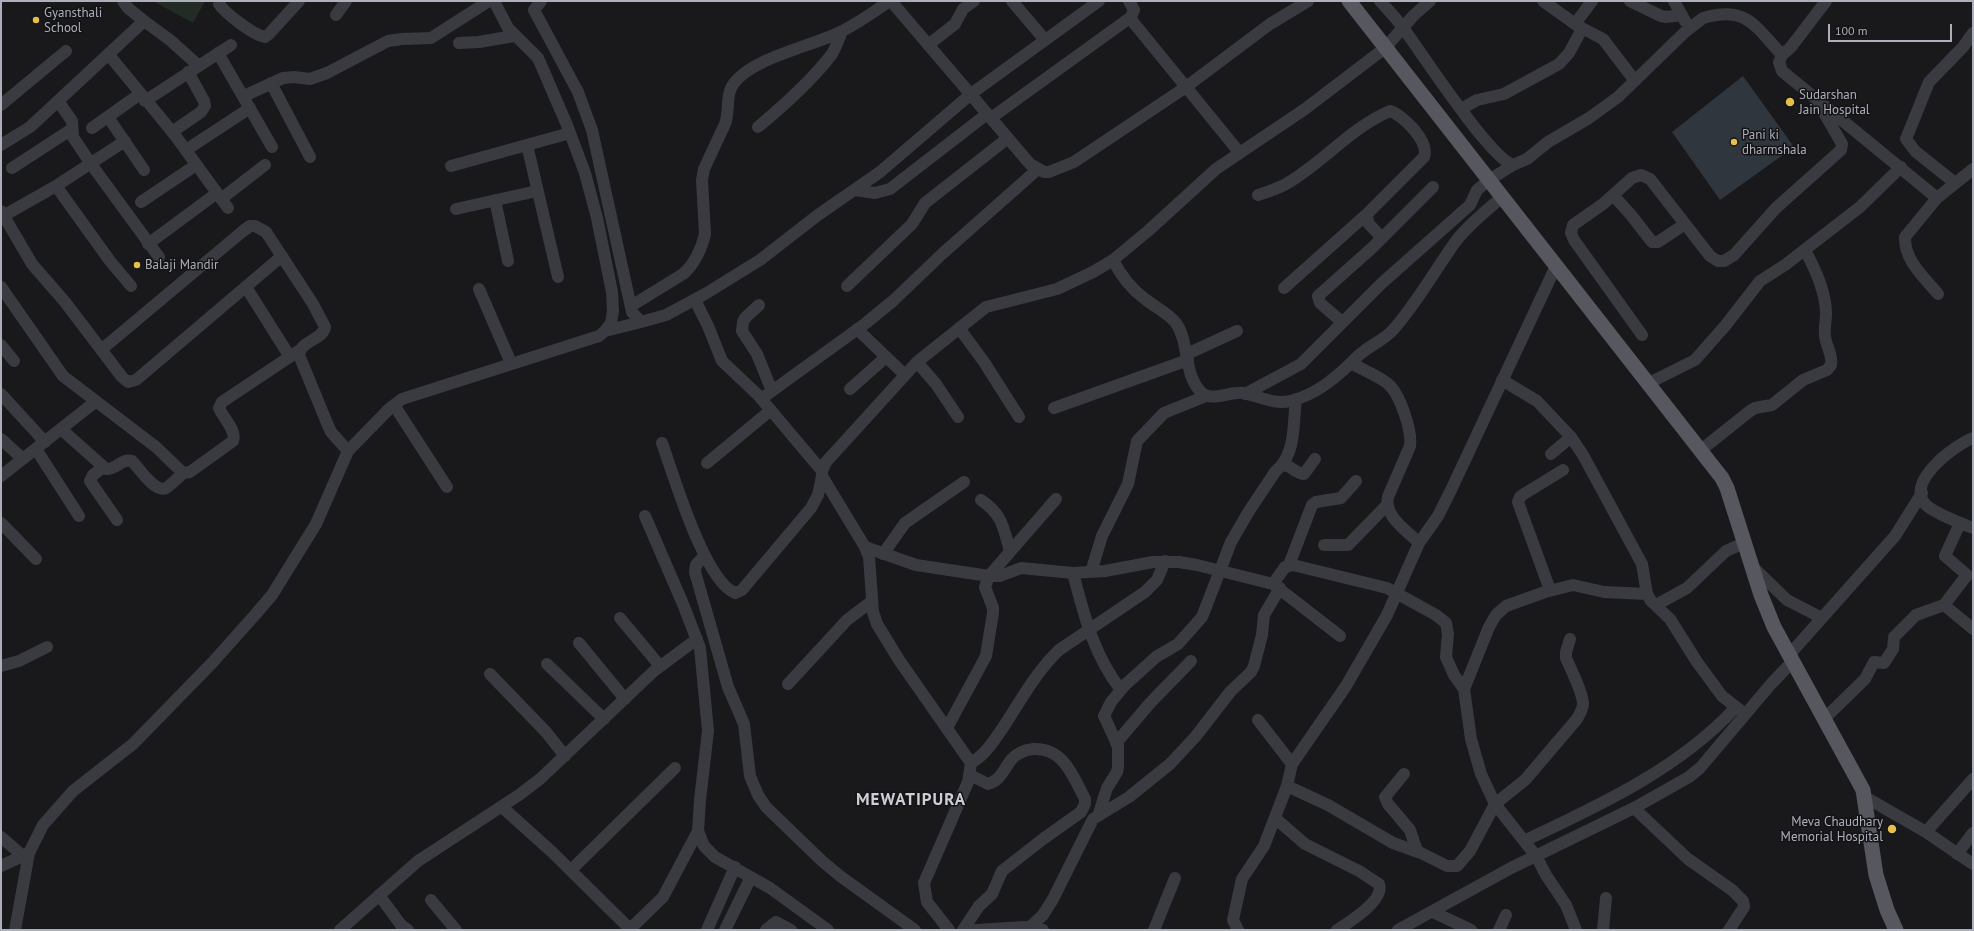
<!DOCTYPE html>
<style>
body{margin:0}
#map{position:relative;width:1974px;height:931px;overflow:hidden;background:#19191b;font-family:"PT Sans",sans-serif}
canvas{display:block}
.frame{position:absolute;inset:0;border:2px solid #adafba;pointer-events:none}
.scale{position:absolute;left:1828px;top:24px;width:124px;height:18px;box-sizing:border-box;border:2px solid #adafba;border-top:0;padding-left:5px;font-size:12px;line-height:14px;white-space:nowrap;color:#adafba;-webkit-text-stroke:3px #141416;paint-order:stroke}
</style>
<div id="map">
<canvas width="1974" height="931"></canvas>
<div class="frame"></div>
<div class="scale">100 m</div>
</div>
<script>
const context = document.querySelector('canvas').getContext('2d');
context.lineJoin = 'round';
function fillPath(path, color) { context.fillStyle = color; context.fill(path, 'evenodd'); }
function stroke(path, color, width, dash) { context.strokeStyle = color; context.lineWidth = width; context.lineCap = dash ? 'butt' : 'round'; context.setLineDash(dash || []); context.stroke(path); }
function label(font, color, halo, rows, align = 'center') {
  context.font = font + ' "PT Sans",sans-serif'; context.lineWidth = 3; context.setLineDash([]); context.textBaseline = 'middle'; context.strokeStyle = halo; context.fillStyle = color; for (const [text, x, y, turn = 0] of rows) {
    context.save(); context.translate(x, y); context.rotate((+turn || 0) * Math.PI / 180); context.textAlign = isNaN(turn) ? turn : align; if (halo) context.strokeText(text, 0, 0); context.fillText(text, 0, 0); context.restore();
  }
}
fillPath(new Path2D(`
 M153,1H205L193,23Z`), '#232b25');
fillPath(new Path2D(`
 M1743,76L1794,147L1720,200L1672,132Z`), '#30363e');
stroke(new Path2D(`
 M220,1L219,4C225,13 253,35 265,37L269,34L299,1
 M541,1L534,10L578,92L592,130L632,312L641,322L666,315L705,294L760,260L818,215L880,172L971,94L1099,1
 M891,1L1030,164L1044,172H1049L1074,162L1186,87L1270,24L1308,1
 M1012,1L1045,40
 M1129,1L1134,10L1131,17L1133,22L1239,152
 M1380,1C1388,10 1397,19 1404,29C1422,54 1490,158 1513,165
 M1543,1L1578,26L1603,39L1635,81
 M1630,1L1661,16L1666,17L1682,15
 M1674,1L1685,21
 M1826,1L1791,47L1782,55L1779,62L1782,71L1937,198
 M336,15L346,1
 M144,21L170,40L199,66
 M1575,24L1592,1
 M459,43L479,42L514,36
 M928,45L955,24L963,9L974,1
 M218,53L272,147
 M109,55L174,134L228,208
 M271,83L310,157
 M244,96L283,78L294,77L310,79L327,73L388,41L402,39L431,38L489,1
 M58,101L72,121L73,137L91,164L159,257
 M145,101L231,45
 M1,105L66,51
 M1461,109L1477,100L1504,94L1559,64L1569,53L1582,29
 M108,117L144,170
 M991,118L1131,17
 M758,127C782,107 813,79 832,54C836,47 839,39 842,31
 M92,128L140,94
 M172,132L201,112L205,106L204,101L188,72
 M1,145L30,127L144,21L128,8L123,1
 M527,145L558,277
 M186,150L250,108
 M451,166L570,133
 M12,168L72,129
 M1955,183L1915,151L1906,139L1929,82L1963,47L1973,33
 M56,186L110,261L131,286
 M855,190L875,193L890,189L987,114
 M1258,195C1267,192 1277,189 1286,184C1323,163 1350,128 1390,111C1403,115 1430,142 1424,157L1367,214L1368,223L1382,238
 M1613,195L1631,215L1652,242H1658L1685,224
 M221,199L265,165
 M495,200L508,261
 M141,202L196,165
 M456,209L537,191
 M1,211L32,264L65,302L122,377L128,382L136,380L282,256
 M3,216L56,186L125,141
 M148,244L217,193
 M1113,260C1121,276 1130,288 1145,299C1155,307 1168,313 1176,323C1190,343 1183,376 1202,393C1212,402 1231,391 1243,393C1259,396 1274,405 1290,401C1317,395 1339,375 1357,357C1368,346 1383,341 1393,330C1417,303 1435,270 1456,241C1469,224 1486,211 1502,197
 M847,286L912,224L925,203L1008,138
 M1,287L63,376L156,447L183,473L190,472L233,441C237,430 223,418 219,408L222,402L300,350
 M246,287L290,357
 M1284,288L1367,214
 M479,289L511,363
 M1938,294C1924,277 1904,260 1905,237L1937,198L1973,169
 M695,300L708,326L722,361L758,395L822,471
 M759,305L745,318L743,322L742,331L757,354L772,391
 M631,306L683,274C694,265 702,248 705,234L702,180L704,169L725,124C730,111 725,95 734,83C753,58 809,47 838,33C856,25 873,12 890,1
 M1342,322L1320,303L1318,296L1372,248L1433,187
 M959,328L984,362L1019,417
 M857,329L905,375
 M605,331L641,322
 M1642,335L1574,240L1571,233L1573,225L1603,204L1632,178L1641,175L1650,179L1710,256L1718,261H1724L1734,255L1776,208L1841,150L1842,144L1816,99
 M1,345L14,361
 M101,350L243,231L250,226H255L266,232L313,304L325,327C323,340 301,340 299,355L327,423L331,432L348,451
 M1187,354L1237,331
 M917,362L936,384L958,417
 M1351,363C1363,370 1376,375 1387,383C1400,393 1412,430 1410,446L1388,497C1384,516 1406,530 1419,543
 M1502,380L1537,401L1571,437L1583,455L1642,564L1647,594L1651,601L1670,619L1697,662L1722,696L1745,714
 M1649,383L1695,360L1725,326L1760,281L1785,265L1860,207L1901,167
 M850,389L886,357
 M1,394L45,442
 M1245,394L1301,364L1382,283L1470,205L1477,190L1489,180L1513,165L1527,159L1548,142L1589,118L1618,97L1685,32L1703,18C1746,5 1755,26 1782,55
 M761,399L866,323L894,300L942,254L1038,169
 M394,405L447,487
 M1054,408L1188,360
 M61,429L106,469C116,470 122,458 132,461C139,468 155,493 166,488C172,484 178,478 183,473
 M1973,438C1955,445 1904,482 1926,505C1936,514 1960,523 1973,528
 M1,439L23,459
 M662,443C674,476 704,580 735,593L742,590L811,508L818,495L822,476
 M36,449L79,516
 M1701,450L1750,411L1755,408L1772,405L1803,380L1827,370L1831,365C1833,354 1826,347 1825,336C1824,329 1826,321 1826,314C1826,292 1815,269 1805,250
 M1551,454L1571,437
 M707,463L771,410
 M1280,467C1296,450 1293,421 1296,399
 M102,468L93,475L90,481L117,520
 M1,476L95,402
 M981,500C1003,515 1003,527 1010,551
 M645,516L683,604L700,648L708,731L700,800L698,831L704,846L715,857L770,888L828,930
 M1,523L36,559
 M1324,545H1348L1387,505
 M865,547L916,565L989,576H1000L1021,568L1073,573L1105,571L1153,562H1179L1197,565L1273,584L1340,636
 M883,554L905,523L964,482
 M704,556L696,565L695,572L728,687L744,724L750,776L758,795L766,807L822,861L840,876L915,930
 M1289,565L1312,505L1316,502L1341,498L1356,481
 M1753,567L1787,600L1822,618
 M1091,572L1102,536L1128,484L1137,441L1164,413L1206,396
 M1073,573C1084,615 1094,656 1121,690
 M1273,584L1285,567L1293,565L1387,588L1436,615L1446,623L1448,634L1446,657L1454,675L1464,689L1471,739L1481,774L1495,804L1536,856L1546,875L1566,905L1576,930
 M1550,590L1518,502L1520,497L1524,494L1563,470
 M1656,605L1687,588L1726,551L1744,543
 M1944,605L1967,575L1945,556L1960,523
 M620,618L660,666
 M579,643L625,699
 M1789,655L1895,536L1922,493
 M547,664L604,719
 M1,666L19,661L47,647
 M490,674L546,732L565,756
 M788,684L847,620L872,601
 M1464,689L1489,627L1496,615L1506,606L1545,592L1573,585L1604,592L1647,594
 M1825,718L1865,679L1874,662L1884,663L1893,649L1894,637L1916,615L1944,605L1973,629
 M1258,720L1292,764
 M947,728L986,656L993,613V608L985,587L989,576L1056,499
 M1116,743L1151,702L1191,661
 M971,763C985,755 993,742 1002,729C1020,702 1035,673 1059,650L1145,592L1157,580L1165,561
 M1404,774L1385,797L1388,804L1410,830L1417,851
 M1287,786L1328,805L1393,843L1421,853L1447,866H1457L1470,851L1495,804L1525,780L1577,719C1579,715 1583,709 1583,704C1583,692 1571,670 1566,658V652L1570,639
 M1865,797L1926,832L1973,864
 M502,807L552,852L630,929
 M1634,808L1689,777L1700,768L1771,684L1792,662
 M1098,816L1107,788L1117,772L1118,767V746L1104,716L1111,702L1125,685L1156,657L1178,644L1202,617L1231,542L1249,511L1275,472C1288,457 1291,473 1304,474L1315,459
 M1275,818L1305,844L1359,871L1379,884C1385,900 1348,923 1337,930
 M1926,832L1973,779
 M1,837L23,856
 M1524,841C1598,806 1679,769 1735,708
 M1957,854L1973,833
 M1,866L29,853
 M571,870L675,768
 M379,895L401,925L408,930
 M431,900L456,930
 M1433,912L1471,930
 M1030,927L1043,915L1053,899L1093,819L1129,797L1170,764L1196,736L1230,692L1251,672L1254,666L1262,635L1264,615L1280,588
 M15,930L29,853L43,825L73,791L133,744L212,663L254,616L272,595L316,524L348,451L389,409L402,399L599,336L605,331L611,323L613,311L612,292L597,218L585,173L567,125L538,58L508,28L494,1
 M340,930L418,861L519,795L540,779L654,671L697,639
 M629,930L663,897L698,831
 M707,930L735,867
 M725,930L751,877
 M766,930L776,922L791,930
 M949,930L927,902L924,883L968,782L971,763L899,660L877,624L873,612L869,557L865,547L822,476V471L826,462L917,362L986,307L1057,289L1093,272L1113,260L1148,231L1216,169L1305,109L1385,48L1414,15L1430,1
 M963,930L979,906L992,894L1002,871L1043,839L1081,812L1085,804V799C1073,776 1063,747 1033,749C1024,750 1017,753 1011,760C1004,769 1000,781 988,784L970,775
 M976,930L1024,927L1043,930
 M1154,930L1175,878
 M1238,930L1233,920L1242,879L1264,846L1287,786L1292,764L1346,686L1387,615L1419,543L1438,516L1451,490L1556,266
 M1398,930L1511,868L1634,808L1688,859L1732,890L1743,901L1744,907L1729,930
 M1499,930L1506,915
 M1603,930L1606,898`), '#3a3b40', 12);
stroke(new Path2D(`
 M1349,1L1722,478L1727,488L1761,595L1774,627L1863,790L1876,875L1887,910L1896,930`), '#57585f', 15);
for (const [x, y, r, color] of [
 [36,20,4,"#e5c048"],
 [1790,102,5,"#e5c048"],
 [1734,142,4,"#e5c048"],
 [137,265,4,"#e5c048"],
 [1892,829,5,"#e5c048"]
]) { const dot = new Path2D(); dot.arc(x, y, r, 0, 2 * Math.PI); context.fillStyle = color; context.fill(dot); stroke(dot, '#141416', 1.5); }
label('13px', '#adafba', '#141416', [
 ["Gyansthali",44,13],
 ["School",44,28],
 ["Sudarshan",1799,95],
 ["Jain Hospital",1799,110],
 ["Pani ki",1742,135],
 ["dharmshala",1742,150],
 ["Balaji Mandir",145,265],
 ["Meva Chaudhary",1883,822,"right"],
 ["Memorial Hospital",1883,837,"right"]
], 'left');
context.letterSpacing = '1px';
label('bold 17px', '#cdcfd6', '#141416', [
 ["MEWATIPURA",911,800]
]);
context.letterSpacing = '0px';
</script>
